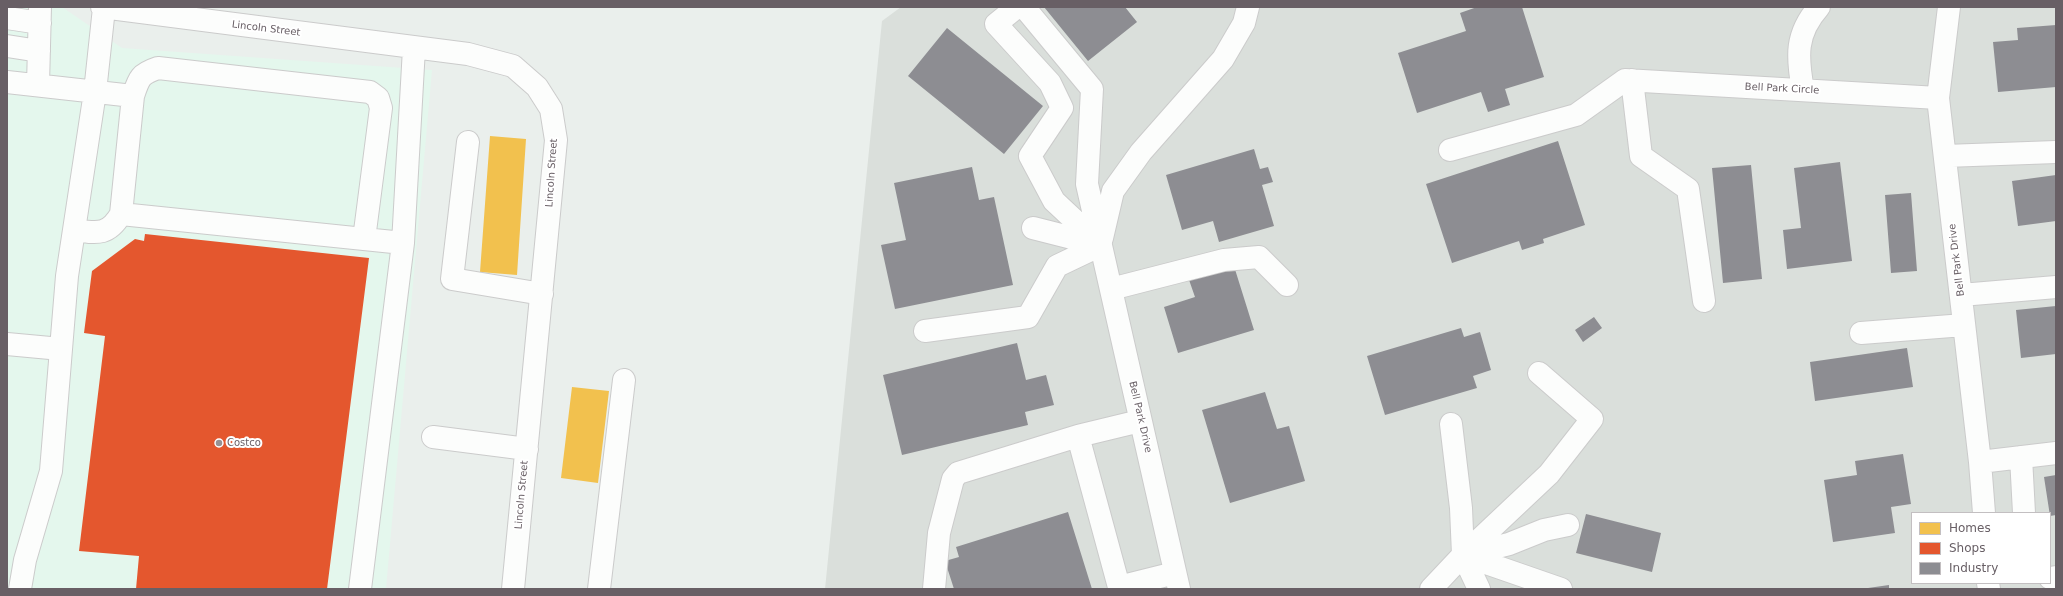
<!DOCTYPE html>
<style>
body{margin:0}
#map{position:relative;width:2063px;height:596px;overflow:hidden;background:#eaefec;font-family:"DejaVu Sans",sans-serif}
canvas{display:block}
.frame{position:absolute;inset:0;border:8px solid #685f65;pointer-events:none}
.legend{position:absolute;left:1911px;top:512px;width:140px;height:72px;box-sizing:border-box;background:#fff;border:1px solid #c3bfc1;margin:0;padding:5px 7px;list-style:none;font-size:12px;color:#685f65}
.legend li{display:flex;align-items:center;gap:8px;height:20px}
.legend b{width:20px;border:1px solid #c3bfc1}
</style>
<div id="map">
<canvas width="2063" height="596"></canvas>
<div class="frame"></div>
<ul class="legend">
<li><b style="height:11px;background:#f2c14e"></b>Homes</li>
<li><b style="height:11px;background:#e4572e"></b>Shops</li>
<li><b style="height:11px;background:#8d8d92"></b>Industry</li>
</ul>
</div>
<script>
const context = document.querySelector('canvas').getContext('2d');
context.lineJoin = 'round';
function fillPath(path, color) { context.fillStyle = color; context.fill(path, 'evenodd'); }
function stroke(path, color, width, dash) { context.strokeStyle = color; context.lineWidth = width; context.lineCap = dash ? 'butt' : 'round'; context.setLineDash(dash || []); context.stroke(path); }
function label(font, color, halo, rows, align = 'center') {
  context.font = font + ' "DejaVu Sans",sans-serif'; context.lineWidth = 4; context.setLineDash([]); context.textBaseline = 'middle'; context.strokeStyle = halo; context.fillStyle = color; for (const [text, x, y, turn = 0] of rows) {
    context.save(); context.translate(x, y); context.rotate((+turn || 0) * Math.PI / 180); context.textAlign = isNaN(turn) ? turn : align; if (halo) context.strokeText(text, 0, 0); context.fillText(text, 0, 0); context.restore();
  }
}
fillPath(new Path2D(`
 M7,7H62L122,48L432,70L386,589H7Z`), '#e4f7ed');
fillPath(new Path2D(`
 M901,7H2056V589H825L882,21ZM1912,513H2050V583H1912Z`), '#dadfdb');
fillPath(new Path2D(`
 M490,136L526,139L517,275L480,272Z
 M572,387L609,391L598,483L561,478Z`), '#f2c14e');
fillPath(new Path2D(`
 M145,234L369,258L327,589H136L139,556L79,551L105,336L84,333L92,271L135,239L144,241Z`), '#e4572e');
fillPath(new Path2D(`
 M1044,7H1125L1137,22L1088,61Z
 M1477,7H1522L1544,77L1505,89L1510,105L1488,112L1481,92L1417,113L1398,53L1466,31L1460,13Z
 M2056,25V87L1998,92L1993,42L2018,40L2017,28Z
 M947,28L1043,106L1004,154L908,76Z
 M1558,141L1585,225L1543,239L1544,243L1522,250L1519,241L1452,263L1426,184Z
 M1254,149L1260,169L1268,167L1273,182L1262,185L1274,226L1219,242L1213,221L1182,230L1166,175Z
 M1840,162L1852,261L1787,269L1783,230L1801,228L1794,168Z
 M1751,165L1762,279L1723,283L1712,168Z
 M972,167L979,200L994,197L1013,285L895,309L881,245L906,240L894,183Z
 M2056,175V221L2018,226L2012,181Z
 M1911,193L1917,271L1891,273L1885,195Z
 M1233,263L1254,330L1178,353L1164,307L1195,297L1188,277Z
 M2056,306V354L2021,358L2016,310Z
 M1594,317L1602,328L1583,342L1575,330Z
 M1461,328L1464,337L1480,332L1491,370L1473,376L1477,388L1385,415L1367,356Z
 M1017,343L1026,380L1046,375L1054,405L1025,412L1028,425L902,455L883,375Z
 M1907,348L1913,387L1815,401L1810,362Z
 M1265,392L1277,429L1289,426L1305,481L1230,503L1202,410Z
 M1903,454L1911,504L1891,507L1895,533L1833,542L1824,480L1857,475L1855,461Z
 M2056,475V515L2050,516L2044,477Z
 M1068,512L1092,589H954L945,561L959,557L956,547Z
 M1586,514L1661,533L1652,572L1576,553Z
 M1889,585V589H1868V588Z`), '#8d8d92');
const minor = new Path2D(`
 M102,7L468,54L513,66L537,87L551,109L556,140L513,589
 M1017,7L996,24L1050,83L1062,108L1030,156L1054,201L1101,245
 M1024,7L1092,89L1087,184L1179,589
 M1949,7L1938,98L1980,462L1984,513
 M7,18L40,23
 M7,46L39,51
 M1632,80L1641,156L1688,189L1704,301
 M7,82L133,96C139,78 140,74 158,68L370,92L378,98L381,108L364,239L121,214C108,236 97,233 74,230
 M38,85L40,7
 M1803,90C1797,57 1795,34 1819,7
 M468,142L452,279L542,294
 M1450,150L1576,115L1625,80L1938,98
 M1945,156L2056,152
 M121,214L133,96
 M1033,228L1100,245
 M1102,238L1113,191L1141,152L1223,59L1244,23L1248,7
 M364,239L403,243
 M1111,289L1224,260L1259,257L1287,285
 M1961,295L2056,287
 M925,331L1028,317L1057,266L1101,245
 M1861,333L1964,325
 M7,344L61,349
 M1451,424L1461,508L1463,555L1479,589
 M1078,436L1119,587L1175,573
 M433,437L527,449
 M2021,457L2024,513
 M1980,462L2056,453
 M1463,555L1561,589
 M1466,555L1509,544L1544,530L1568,525
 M2050,578L2056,577
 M1988,583L1989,589
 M20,589L25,560L51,471L67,276L95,92L104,8
 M360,589L403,243L414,48
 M599,589L624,380
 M934,589L939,533L953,479L958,473L1078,436L1140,421
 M1431,589L1463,555L1549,474L1592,419L1539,373`);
stroke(minor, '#cbcbcb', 24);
stroke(minor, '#fcfdfc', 22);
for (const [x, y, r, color] of [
 [219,443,4,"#969194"]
]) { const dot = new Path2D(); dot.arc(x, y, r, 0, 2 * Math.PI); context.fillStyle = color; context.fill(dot); stroke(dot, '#fff', 1.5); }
label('10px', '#685f65', '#fff', [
 ["Lincoln Street",266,29,7],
 ["Bell Park Circle",1782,89,3],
 ["Lincoln Street",552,173,-86],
 ["Bell Park Drive",1957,260,-97],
 ["Bell Park Drive",1140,417,77],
 ["Lincoln Street",522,495,-85]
]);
label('10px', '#685f65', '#fff', [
 ["Costco",227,443]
], 'left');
</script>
